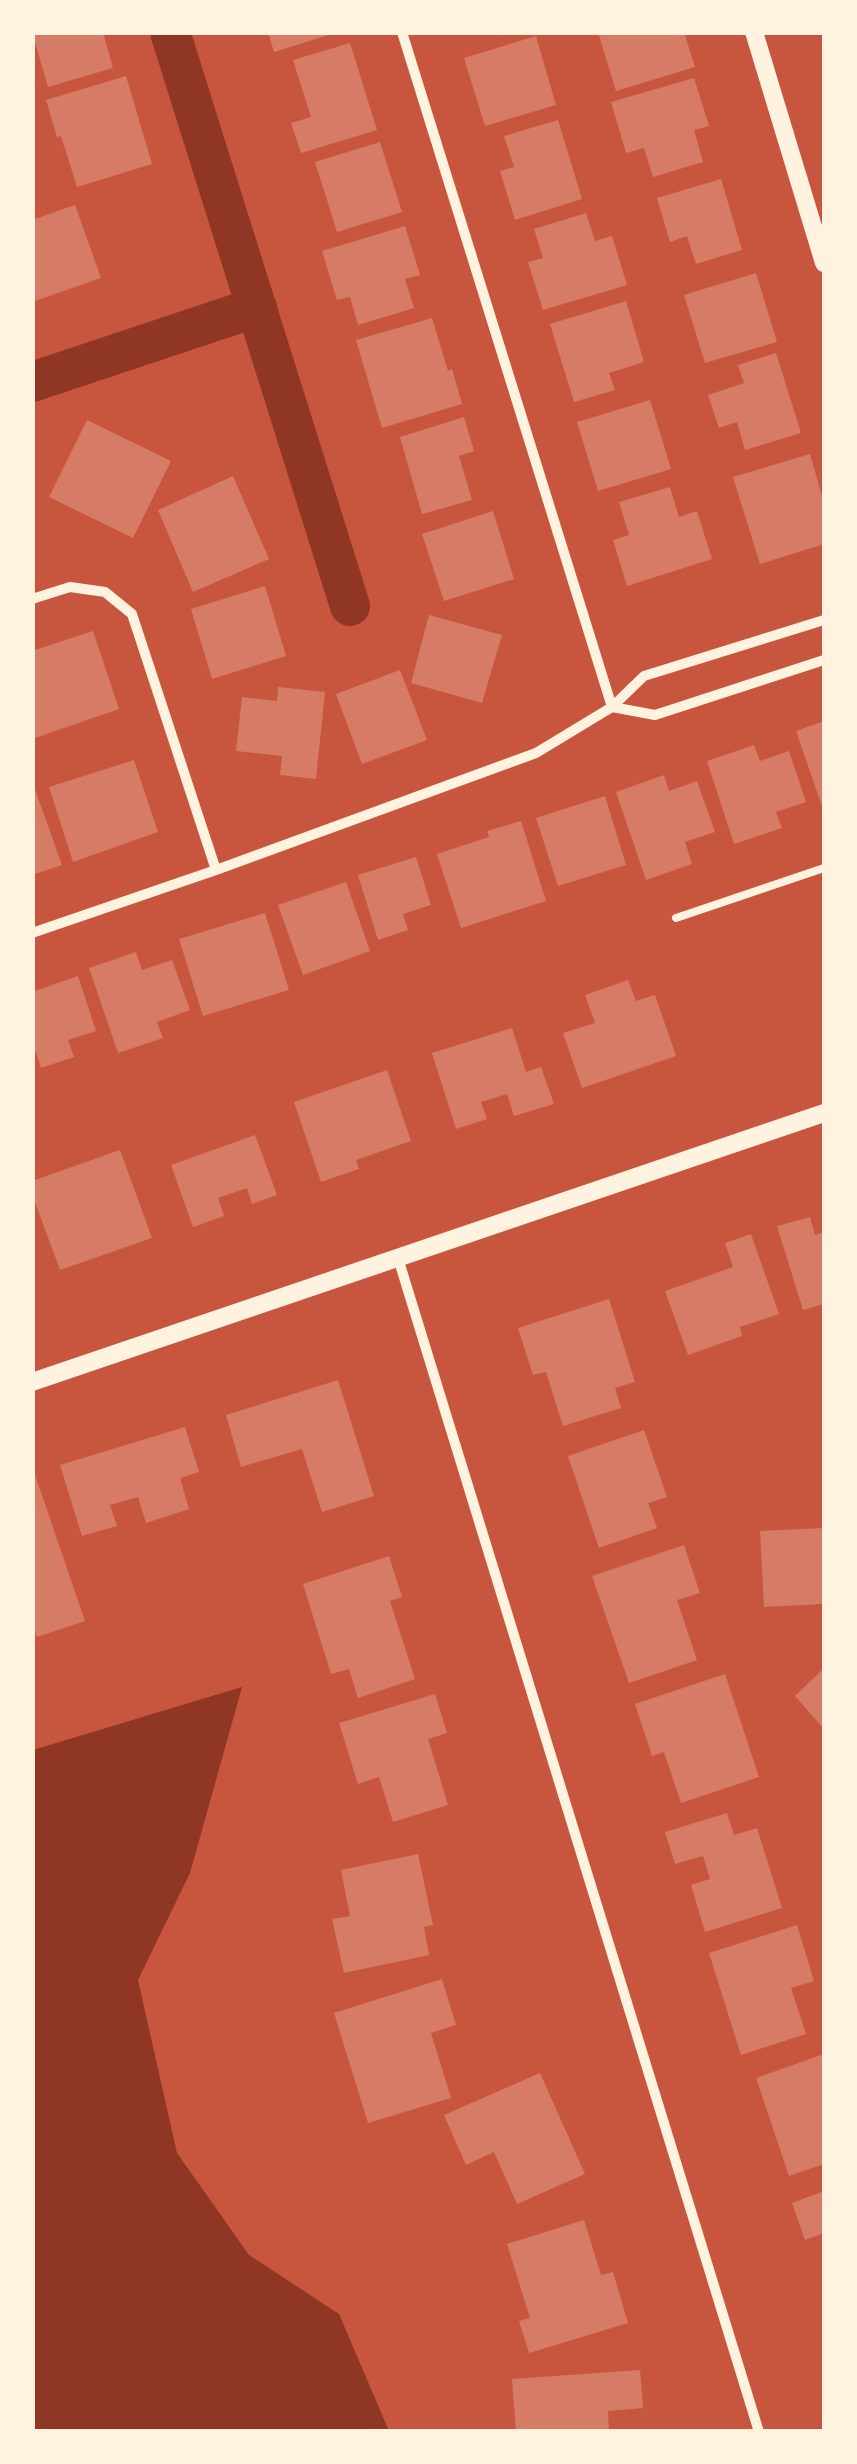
<!DOCTYPE html>
<style>
body{margin:0}
#map{position:relative;width:857px;height:2464px;overflow:hidden;background:#c8553d;font-family:"Golos Text",sans-serif}
canvas{display:block}
.frame{position:absolute;inset:0;border:35px solid #fff3e0;pointer-events:none}
</style>
<div id="map">
<canvas width="857" height="2464"></canvas>
<div class="frame"></div>
</div>
<script>
const context = document.querySelector('canvas').getContext('2d');
context.lineJoin = 'round';
function fillPath(path, color) { context.fillStyle = color; context.fill(path, 'evenodd'); }
function stroke(path, color, width, dash) { context.strokeStyle = color; context.lineWidth = width; context.lineCap = dash ? 'butt' : 'round'; context.setLineDash(dash || []); context.stroke(path); }
fillPath(new Path2D(`
 M242,1687L190,1873L138,1980L177,2153L249,2255L339,2314L389,2431H33V1750Z`), '#8f3625');
stroke(new Path2D(`
 M170,32L350,606
 M32,382L257,307`), '#8f3625', 40);
fillPath(new Path2D(`
 M32,32H103L113,68L48,87Z
 M268,32H335V33L274,52Z
 M598,32H684L695,67L616,91Z
 M536,36L556,105L485,126L464,58Z
 M350,43L377,130L301,153L291,123L311,117L293,60Z
 M126,76L152,164L77,187L61,136L57,137L46,100Z
 M694,78L709,126L694,130L703,162L653,177L644,148L626,153L611,102Z
 M558,120L582,199L515,220L500,171L514,167L504,136Z
 M380,142L402,212L337,232L315,162Z
 M721,179L742,250L696,264L687,236L670,242L657,198Z
 M75,205L101,278L32,302V220Z
 M586,213L595,241L612,236L627,285L543,310L528,262L543,258L534,229Z
 M405,226L420,275L405,279L414,308L358,325L350,297L337,300L322,251Z
 M756,273L777,342L705,363L684,295Z
 M626,301L644,362L609,373L615,390L574,402L550,324Z
 M432,318L448,371L452,369L462,404L382,428L356,340Z
 M776,353L801,433L745,450L737,422L719,428L708,395L744,383L738,365Z
 M650,400L671,469L598,491L577,422Z
 M464,417L474,451L459,456L472,500L422,514L400,437Z
 M87,420L171,461L133,538L49,497Z
 M810,454L824,503V544L760,564L733,477Z
 M233,476L269,559L193,592L158,510Z
 M670,487L679,517L697,511L712,559L627,586L613,540L629,535L619,502Z
 M493,511L514,579L444,601L422,534Z
 M265,586L286,656L212,679L191,609Z
 M429,615L502,635L482,703L411,683Z
 M93,631L119,709L32,739V651Z
 M400,670L427,740L362,764L336,694Z
 M278,687L325,692L316,779L280,775L282,756L236,751L242,697L277,701Z
 M824,721V812L796,731Z
 M754,745L760,761L789,751L806,802L776,812L782,828L734,844L707,761Z
 M134,760L158,832L73,862L49,787Z
 M664,775L669,791L697,781L715,832L685,842L692,864L646,880L616,792Z
 M32,781L62,865L32,875Z
 M605,796L626,865L558,886L536,818Z
 M521,821L546,901L461,928L437,854L489,837L487,831Z
 M416,857L431,905L403,914L408,930L378,940L358,875Z
 M346,882L370,951L303,975L278,905Z
 M265,913L289,990L203,1016L179,939Z
 M136,952L142,970L172,960L190,1010L157,1022L163,1038L118,1053L89,968Z
 M78,976L96,1031L68,1040L74,1057L41,1068L32,1041V992Z
 M628,980L636,1001L655,995L676,1056L582,1088L563,1033L595,1023L585,995Z
 M512,1028L526,1072L541,1067L554,1104L514,1116L507,1094L481,1102L487,1119L456,1129L432,1053Z
 M387,1070L411,1141L356,1160L359,1169L321,1182L294,1102Z
 M255,1135L277,1195L252,1204L247,1188L218,1198L224,1216L193,1227L171,1165Z
 M120,1150L152,1238L60,1270L32,1194V1181Z
 M810,1217L815,1235L824,1232V1304L803,1310L777,1226Z
 M751,1234L779,1314L740,1327L742,1336L688,1355L665,1291L733,1267L725,1243Z
 M609,1299L635,1382L615,1388L621,1408L563,1426L546,1372L533,1375L518,1328Z
 M338,1380L374,1496L322,1512L302,1449L241,1467L226,1415Z
 M185,1427L199,1472L180,1478L189,1509L146,1523L138,1497L110,1505L117,1526L82,1536L60,1465Z
 M644,1430L667,1497L648,1503L657,1528L599,1548L568,1456Z
 M33,1469L85,1621L37,1637L32,1624Z
 M824,1528V1604L764,1607L760,1531Z
 M684,1545L700,1593L677,1600L697,1660L629,1683L592,1576Z
 M389,1556L402,1597L390,1601L415,1679L358,1698L349,1669L331,1674L303,1584Z
 M824,1668V1729L795,1696Z
 M725,1674L759,1777L681,1803L664,1752L652,1756L635,1704Z
 M435,1694L447,1733L428,1739L448,1805L393,1822L379,1777L358,1784L339,1723Z
 M727,1813L734,1835L757,1828L782,1908L705,1932L691,1885L710,1879L703,1856L675,1864L665,1832Z
 M418,1854L433,1925L424,1927L429,1955L344,1973L332,1919L350,1916L341,1870Z
 M797,1925L814,1981L791,1988L806,2034L741,2055L709,1953Z
 M442,1979L456,2025L431,2033L451,2098L368,2123L334,2013Z
 M824,2054V2164L789,2176L756,2078Z
 M540,2073L585,2174L517,2204L494,2152L466,2165L444,2115Z
 M824,2191V2233L805,2240L792,2203Z
 M584,2220L601,2275L613,2272L628,2323L529,2353L519,2321L530,2318L507,2244Z
 M640,2370L643,2408L608,2411L609,2432H516L512,2379Z`), '#d67c66');
stroke(new Path2D(`
 M676,918L824,868`), '#fff3e0', 8);
stroke(new Path2D(`
 M402,32L612,707
 M32,599L70,587L105,592L132,614L216,870
 M612,707L655,715L824,660
 M32,933L216,870L536,753L612,707L644,676L824,620
 M398,1258L759,2432`), '#fff3e0', 10);
stroke(new Path2D(`
 M754,32L824,263
 M32,1382L824,1113`), '#fff3e0', 18);
</script>
